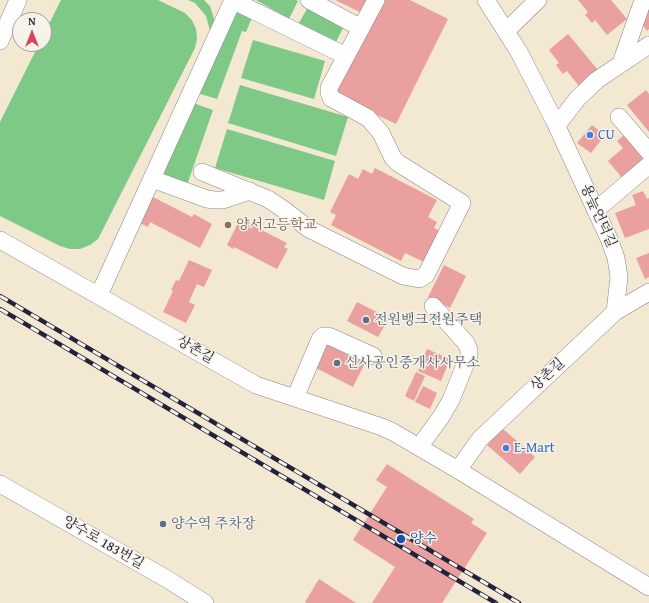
<!DOCTYPE html>
<html>
<head>
<meta charset="utf-8">
<style>
	body { margin:0 }
	#map { position:relative; width:649px; height:603px; overflow:hidden; background:#f3e8d2; font-family:"Gentium Book Plus",serif }
	canvas { display:block }
	.north { position:absolute; left:12px; top:12px; width:40px; height:40px; box-sizing:border-box; background:#f7f3e8; border:1px solid #a29fa3; border-radius:50%; rotate:0deg; font-size:11px; font-weight:700; line-height:16px; text-align:center; color:#22223b }
	.north::after { content:''; display:block; margin:auto; width:14px; height:18px; background:#d1495b; clip-path:polygon(50% 0,100% 100%,50% 72%,0 100%) }
</style>
</head>
<body>
<div id="map">
<canvas width="649" height="603"></canvas>
<div class="north">N</div>
</div>
<script>
const context = document.querySelector('canvas').getContext('2d');
context.lineJoin = 'round';
function paint(path, color) {
  context.fillStyle = color;
  context.fill(path, 'evenodd');
}
function shape(rows) {
  const path = new Path2D();
  for (const r of rows) {
    path.moveTo(r[0], r[1]);
    for (let i = 2; i < r.length; i += 2) path.lineTo(r[i], r[i + 1]);
  }
  return path;
}
function strokePath(path, color, width, dash) {
  context.strokeStyle = color;
  context.lineWidth = width;
  context.lineCap = dash ? 'butt' : 'round';
  context.setLineDash(dash || []);
  context.stroke(path);
}
function drawText(font, color, halo, rows, align = 'center') {
  context.font = font + ' "Gentium Book Plus","Noto Serif KR",serif';
  context.lineWidth = 3;
  context.setLineDash([]);
  context.textBaseline = 'middle';
  context.strokeStyle = halo;
  context.fillStyle = color;
  for (const [text, x, y, turn = 0] of rows) {
    context.save();
    context.translate(x, y);
    context.rotate((+turn || 0) * Math.PI / 180);
    context.textAlign = isNaN(turn) ? turn : align;
    if (halo) context.strokeText(text, 0, 0);
    context.fillText(text, 0, 0);
    context.restore();
  }
}
const green = shape([
	[61,0,158,0,185,13,192,20,196,29,197,39,195,48,98,239,90,245,80,249,70,249,60,246,0,216,0,122,39,44,44,44,44,34],
	[188,0,204,0,210,6,214,19,214,30,212,38,206,16,195,3],
	[256,0,296,0,298,1,289,19],
	[234,7,253,15,246,32,242,31,217,99,197,93],
	[308,7,344,26,336,42,299,23],
	[253,40,325,61,314,99,241,78],
	[240,85,348,117,336,156,228,123],
	[193,103,213,110,187,185,163,176],
	[227,129,335,161,324,200,215,168]
]);
const building = shape([
	[335,0,370,0,364,14],
	[382,0,410,0,448,19,396,124,335,95],
	[578,0,611,0,627,19,607,35,595,20,592,23,585,15,588,12],
	[649,6,649,29,647,31,641,22,647,18,643,10],
	[568,34,598,70,579,86,567,71,563,74,556,65,559,63,549,50],
	[646,90,649,94,649,132,627,105],
	[592,125,602,133,599,137,602,139,591,153,577,143],
	[624,135,648,158,623,179,608,161,623,148,617,141],
	[375,168,437,200,428,217,437,222,434,228,443,232,426,263,405,253,401,261,331,225,336,215,330,212,349,174,358,179,363,169,372,174],
	[643,191,647,199,649,198,649,229,625,238,615,213,636,205,632,195],
	[149,195,192,217,194,214,212,224,200,248,150,222,148,227,136,221],
	[244,221,287,243,284,247,288,249,277,269,234,247,233,249,227,245,238,223,242,225],
	[649,253,649,277,645,279,636,258],
	[189,260,212,270,204,287,197,284,189,302,195,305,186,323,163,312,173,291,171,290,176,280,179,281],
	[444,265,466,276,450,308,428,297],
	[357,302,389,318,378,337,347,321],
	[326,344,365,363,353,387,314,367],
	[427,349,450,359,441,381,418,371],
	[416,372,425,376,414,401,405,396],
	[423,386,437,393,430,409,415,402],
	[502,428,535,457,520,474,487,445],
	[387,464,474,519,471,523,487,533,442,603,372,603,395,567,353,540,387,487,376,480],
	[319,579,356,603,307,603,305,602]
]);
const minor = shape([
	[232,0,346,56],
	[309,0,361,28],
	[486,0,519,52,554,120,610,241,616,258,619,277,615,312],
	[506,31,538,0],
	[0,41,18,0],
	[621,63,641,6,644,0],
	[619,117,649,152],
	[557,125,578,98,597,80,649,45],
	[202,172,268,199,283,209,309,229,403,276,419,279,426,275,462,203,398,163,393,158,381,133,375,126,368,118,331,98,329,92,329,88,376,0],
	[152,179,207,199,214,200,223,200,250,191],
	[596,210,649,165],
	[0,240,256,385,382,427,393,432,458,470,649,587],
	[99,295,233,0],
	[295,398,320,339,323,336,328,336,331,337,373,356],
	[419,447,441,417,451,400,469,355,469,350,466,343,433,306],
	[458,470,480,439,615,312,649,292],
	[0,484,167,579,205,603]
]);
const rail = shape([
	[0,296,519,603],
	[0,309,496,603]
]);
const markers = [
	[590,135,4,"#3f7fe0"],
	[228,225,4,"#8d6e63"],
	[366,320,4,"#5c6f8a"],
	[337,363,4,"#5c6f8a"],
	[506,448,4,"#3f7fe0"],
	[163,524,4,"#5c6f8a"],
	[401,539,5,"#1a4fb4"]
];
const shopNames = [
	["CU",598,135],
	["E-Mart",514,448]
];
const streetNames = [
	["용늪언덕길",598,216,66],
	["상촌길",195,350,30],
	["상촌길",548,375,-43],
	["양수로 183번길",103,543,30]
];
const educationNames = [
	["양서고등학교",236,225]
];
const serviceNames = [
	["전원뱅크전원주택",374,320],
	["신사공인중개사사무소",345,363],
	["양수역 주차장",171,524]
];
const transitNames = [
	["양수",410,539]
];
paint(green, '#7fc987');
paint(building, '#e9a09e');
strokePath(minor, '#8a8586', 18);
strokePath(minor, '#fff', 17);
strokePath(rail, '#22223b', 4.5);
strokePath(rail, '#f7f3e8', 3, [9]);
for (const [x, y, r, color] of markers) {
  const dot = new Path2D();
  dot.arc(x, y, r, 0, 2 * Math.PI);
  context.fillStyle = color;
  context.fill(dot);
  strokePath(dot, '#f7f3e8', 1.5);
}
drawText('14px', '#366cbe', '#f7f3e8', shopNames, 'left');
drawText('14px', '#22223b', '#f7f3e8', streetNames);
drawText('14px', '#785e54', '#f7f3e8', educationNames, 'left');
drawText('14px', '#4e5e75', '#f7f3e8', serviceNames, 'left');
drawText('14px', '#164399', '#f7f3e8', transitNames, 'left');
</script>
</body>
</html>
